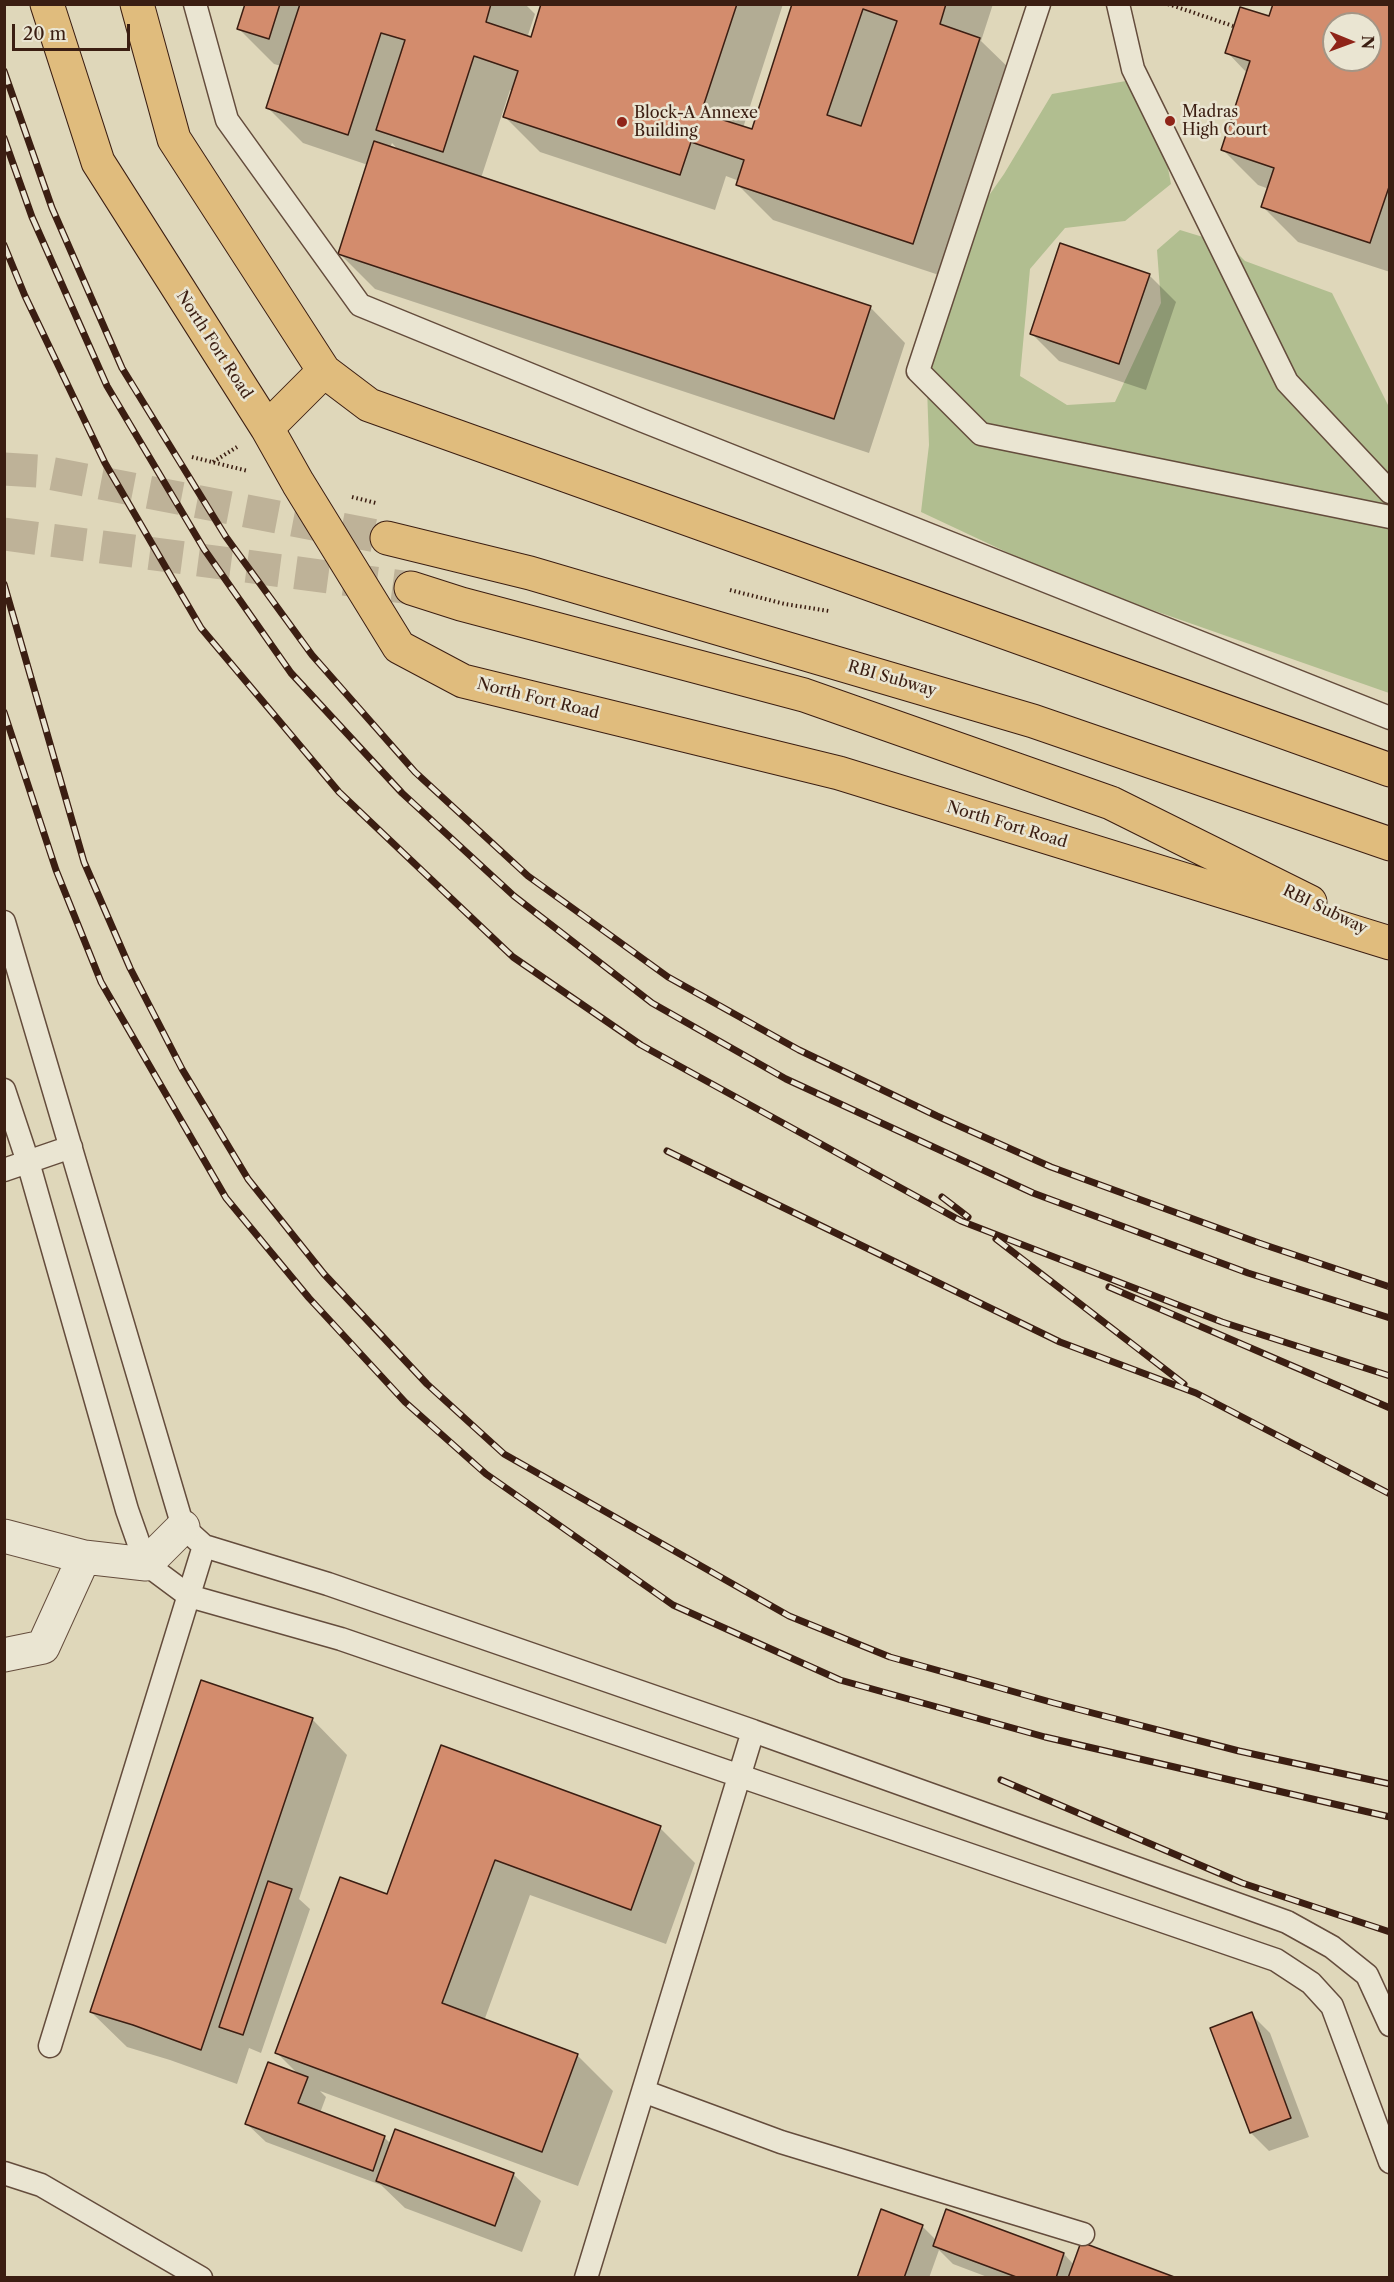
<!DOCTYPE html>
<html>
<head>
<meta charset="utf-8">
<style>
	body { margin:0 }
	#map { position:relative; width:1394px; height:2282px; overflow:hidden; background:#dfd7ba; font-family:"Libre Caslon Text",serif }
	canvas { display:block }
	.frame { position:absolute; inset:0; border:6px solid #3b1e12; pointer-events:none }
	.north { position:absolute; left:1322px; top:12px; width:60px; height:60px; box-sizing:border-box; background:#eae5d2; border:2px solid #a49585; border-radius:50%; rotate:91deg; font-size:16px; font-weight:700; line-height:24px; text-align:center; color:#3b1e12 }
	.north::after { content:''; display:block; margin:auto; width:21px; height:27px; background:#8f2418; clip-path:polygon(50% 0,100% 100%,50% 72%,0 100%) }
	.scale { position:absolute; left:12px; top:24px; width:118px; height:27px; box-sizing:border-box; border:3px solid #3b1e12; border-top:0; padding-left:8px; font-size:18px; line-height:21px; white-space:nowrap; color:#3b1e12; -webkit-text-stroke:4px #eae5d2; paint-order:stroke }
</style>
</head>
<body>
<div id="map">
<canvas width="1394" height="2282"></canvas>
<div class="frame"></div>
<div class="north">N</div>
<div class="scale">20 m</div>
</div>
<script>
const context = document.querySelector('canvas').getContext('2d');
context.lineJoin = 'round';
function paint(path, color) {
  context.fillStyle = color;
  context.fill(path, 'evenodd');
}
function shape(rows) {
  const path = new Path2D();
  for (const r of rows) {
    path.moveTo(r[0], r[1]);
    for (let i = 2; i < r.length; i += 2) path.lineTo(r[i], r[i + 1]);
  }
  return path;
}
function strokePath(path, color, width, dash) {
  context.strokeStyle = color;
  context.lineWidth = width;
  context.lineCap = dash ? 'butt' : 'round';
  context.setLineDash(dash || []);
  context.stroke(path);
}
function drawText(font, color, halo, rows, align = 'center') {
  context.font = font + ' "Libre Caslon Text",serif';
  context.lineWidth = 5;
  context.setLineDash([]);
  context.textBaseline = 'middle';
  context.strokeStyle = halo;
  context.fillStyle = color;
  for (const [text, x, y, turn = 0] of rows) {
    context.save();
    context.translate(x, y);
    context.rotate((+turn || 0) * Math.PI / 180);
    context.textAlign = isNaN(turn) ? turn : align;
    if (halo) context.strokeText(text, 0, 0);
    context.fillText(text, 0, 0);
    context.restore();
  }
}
const green = shape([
	[1126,81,1158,115,1171,184,1125,221,1065,228,1030,269,1020,376,1067,405,1115,402,1161,303,1157,250,1180,230,1229,245,1245,261,1332,293,1389,407,1389,693,1064,579,921,512,929,445,925,329,955,244,1004,174,1052,94]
]);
const shadow = shape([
	[247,4,525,4,535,14,527,38,532,39,543,4,783,4,743,128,753,131,794,4,993,4,981,41,1015,74,948,278,773,220,738,185,739,181,726,176,715,210,540,152,505,117,513,91,510,90,481,178,870,307,905,343,869,453,375,289,339,253,368,165,303,143,268,108,281,66,274,64,239,29],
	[392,143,399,151,390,148],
	[1390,4,1390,272,1298,242,1263,207,1269,189,1258,185,1222,149,1247,73,1227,52,1270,18],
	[1334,24,1370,24,1370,60,1334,60],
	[1149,275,1176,302,1146,390,1059,361,1031,333],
	[312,1719,347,1755,299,1899,310,1909,261,2053,249,2048,237,2084,170,2060,127,2047,91,2012],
	[442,1747,660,1828,695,1863,666,1944,530,1895,484,2021,577,2055,613,2091,578,2186,320,2091,326,2097,320,2113,384,2137,391,2144,513,2174,541,2201,522,2252,405,2208,381,2185,266,2142,247,2124,299,2075,277,2053,388,1896],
	[1251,2014,1270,2033,1309,2137,1269,2151,1251,2133],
	[947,2211,1064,2254,1074,2265,1173,2278,990,2278,953,2264,939,2250,929,2278,858,2278,922,2226,936,2240]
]);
const building = shape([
	[245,4,280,4,269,39,237,29,245,4],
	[300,4,491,4,486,22,531,37,541,4,737,4,701,113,752,129,792,4,946,4,940,24,980,38,913,244,736,185,744,160,691,142,680,175,503,117,518,71,474,56,443,152,376,130,405,40,381,33,348,135,266,108,300,4],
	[863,9,897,21,861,126,827,115,863,9],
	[1273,4,1390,4,1390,184,1370,243,1261,207,1274,168,1221,150,1250,61,1225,53,1240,7,1269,16,1273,4],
	[1334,24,1370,24,1370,60,1334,60,1334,24],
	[374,141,871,306,834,419,338,254,374,141],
	[1060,243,1150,274,1119,364,1030,334,1060,243],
	[201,1680,313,1718,201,2050,133,2025,90,2012,201,1680],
	[441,1745,661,1826,631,1910,495,1860,442,2003,578,2054,542,2152,275,2053,340,1877,387,1894,441,1745],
	[268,1881,292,1889,243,2035,219,2027,268,1881],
	[1252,2012,1291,2118,1250,2133,1210,2028,1252,2012],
	[268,2062,308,2077,298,2103,385,2136,373,2171,245,2124,268,2062],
	[395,2129,514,2173,495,2226,376,2181,395,2129],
	[881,2209,923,2225,904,2278,857,2278,881,2209],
	[946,2209,1064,2253,1056,2278,1019,2278,933,2246,946,2209],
	[1081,2242,1177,2278,1068,2278,1081,2242]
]);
const primaryTunnel = shape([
	[4,469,38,471,387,538],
	[4,534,411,588]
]);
const path = shape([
	[1168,4,1233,26],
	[192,457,248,471],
	[213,462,237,447],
	[352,497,376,503],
	[730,590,785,604,829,611]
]);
const service = shape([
	[195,4,227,120,360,305,641,420,1390,718],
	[1039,4,918,371,981,434,1390,517],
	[1118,4,1133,69,1287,382,1390,492],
	[4,922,183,1527,204,1546,328,1584,753,1731,586,2278],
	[4,1090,28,1162,127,1510,146,1564,189,1596,341,1639,1276,1960,1311,1983,1332,2006,1390,2162],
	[4,1170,71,1147],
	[753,1731,1287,1922,1332,1947,1367,1975,1390,2025],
	[50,2046,204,1546],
	[643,2091,781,2142,1083,2234],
	[4,2173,41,2185,201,2278]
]);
const minor = shape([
	[4,1536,84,1557,146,1564,183,1527],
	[4,1655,43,1647,84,1557]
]);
const primary = shape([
	[47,4,98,162,267,428,298,483,399,647,463,681,839,773,1390,943],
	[137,4,174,139,324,371,369,405,1390,770],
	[267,428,324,371],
	[387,538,530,573,1033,721,1390,844],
	[411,588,461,604,804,695,1111,803,1310,902]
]);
const rail = shape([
	[4,71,52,208,122,368,226,537,312,655,415,772,528,876,668,977,799,1050,937,1116,1051,1167,1259,1243,1390,1287],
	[4,138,32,217,107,386,204,549,291,673,402,793,514,896,652,1003,786,1079,1033,1193,1248,1273,1390,1318],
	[4,245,25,296,105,463,201,628,339,792,513,957,641,1045,961,1221,1222,1322,1390,1376],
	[4,584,84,862,130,968,182,1069,248,1179,324,1274,427,1384,504,1454,789,1616,890,1657,1054,1703,1239,1751,1390,1784],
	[4,712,56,870,101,982,226,1198,309,1298,405,1402,486,1474,673,1605,840,1680,1045,1737,1390,1817],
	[667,1151,1060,1342,1196,1393,1390,1494],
	[942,1197,968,1217],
	[996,1239,1184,1384],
	[1109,1287,1390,1408],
	[1001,1780,1242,1883,1390,1932]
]);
const markers = [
	[1170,121,6,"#8f2418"],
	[622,122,6,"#8f2418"]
];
const poiNames = [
	["Madras",1182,112],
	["High Court",1182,130],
	["Block-A Annexe",634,113],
	["Building",634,131]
];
const streetNames = [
	["North Fort Road",214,345,57],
	["RBI Subway",892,679,16],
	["North Fort Road",538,699,14],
	["North Fort Road",1007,825,17],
	["RBI Subway",1325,910,26]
];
paint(green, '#b1be90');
paint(shadow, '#0003');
paint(building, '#d38c6d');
strokePath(building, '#3b1e12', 1.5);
strokePath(primaryTunnel, '#beb298', 33, [33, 16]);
strokePath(service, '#644c3c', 25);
strokePath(minor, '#644c3c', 35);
strokePath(primary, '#3b1e12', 35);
strokePath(path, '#3b1e12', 4, [1.5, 3]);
strokePath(service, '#eae5d2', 22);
strokePath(minor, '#eae5d2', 33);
strokePath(primary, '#e0bc7d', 33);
strokePath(rail, '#3b1e12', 7);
strokePath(rail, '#eae5d2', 4.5, [14]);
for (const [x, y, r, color] of markers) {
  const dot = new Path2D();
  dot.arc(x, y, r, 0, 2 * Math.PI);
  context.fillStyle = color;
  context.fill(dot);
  strokePath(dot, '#eae5d2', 2);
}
drawText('16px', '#3b1e12', '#eae5d2', poiNames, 'left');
drawText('16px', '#3b1e12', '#eae5d2', streetNames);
</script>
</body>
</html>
